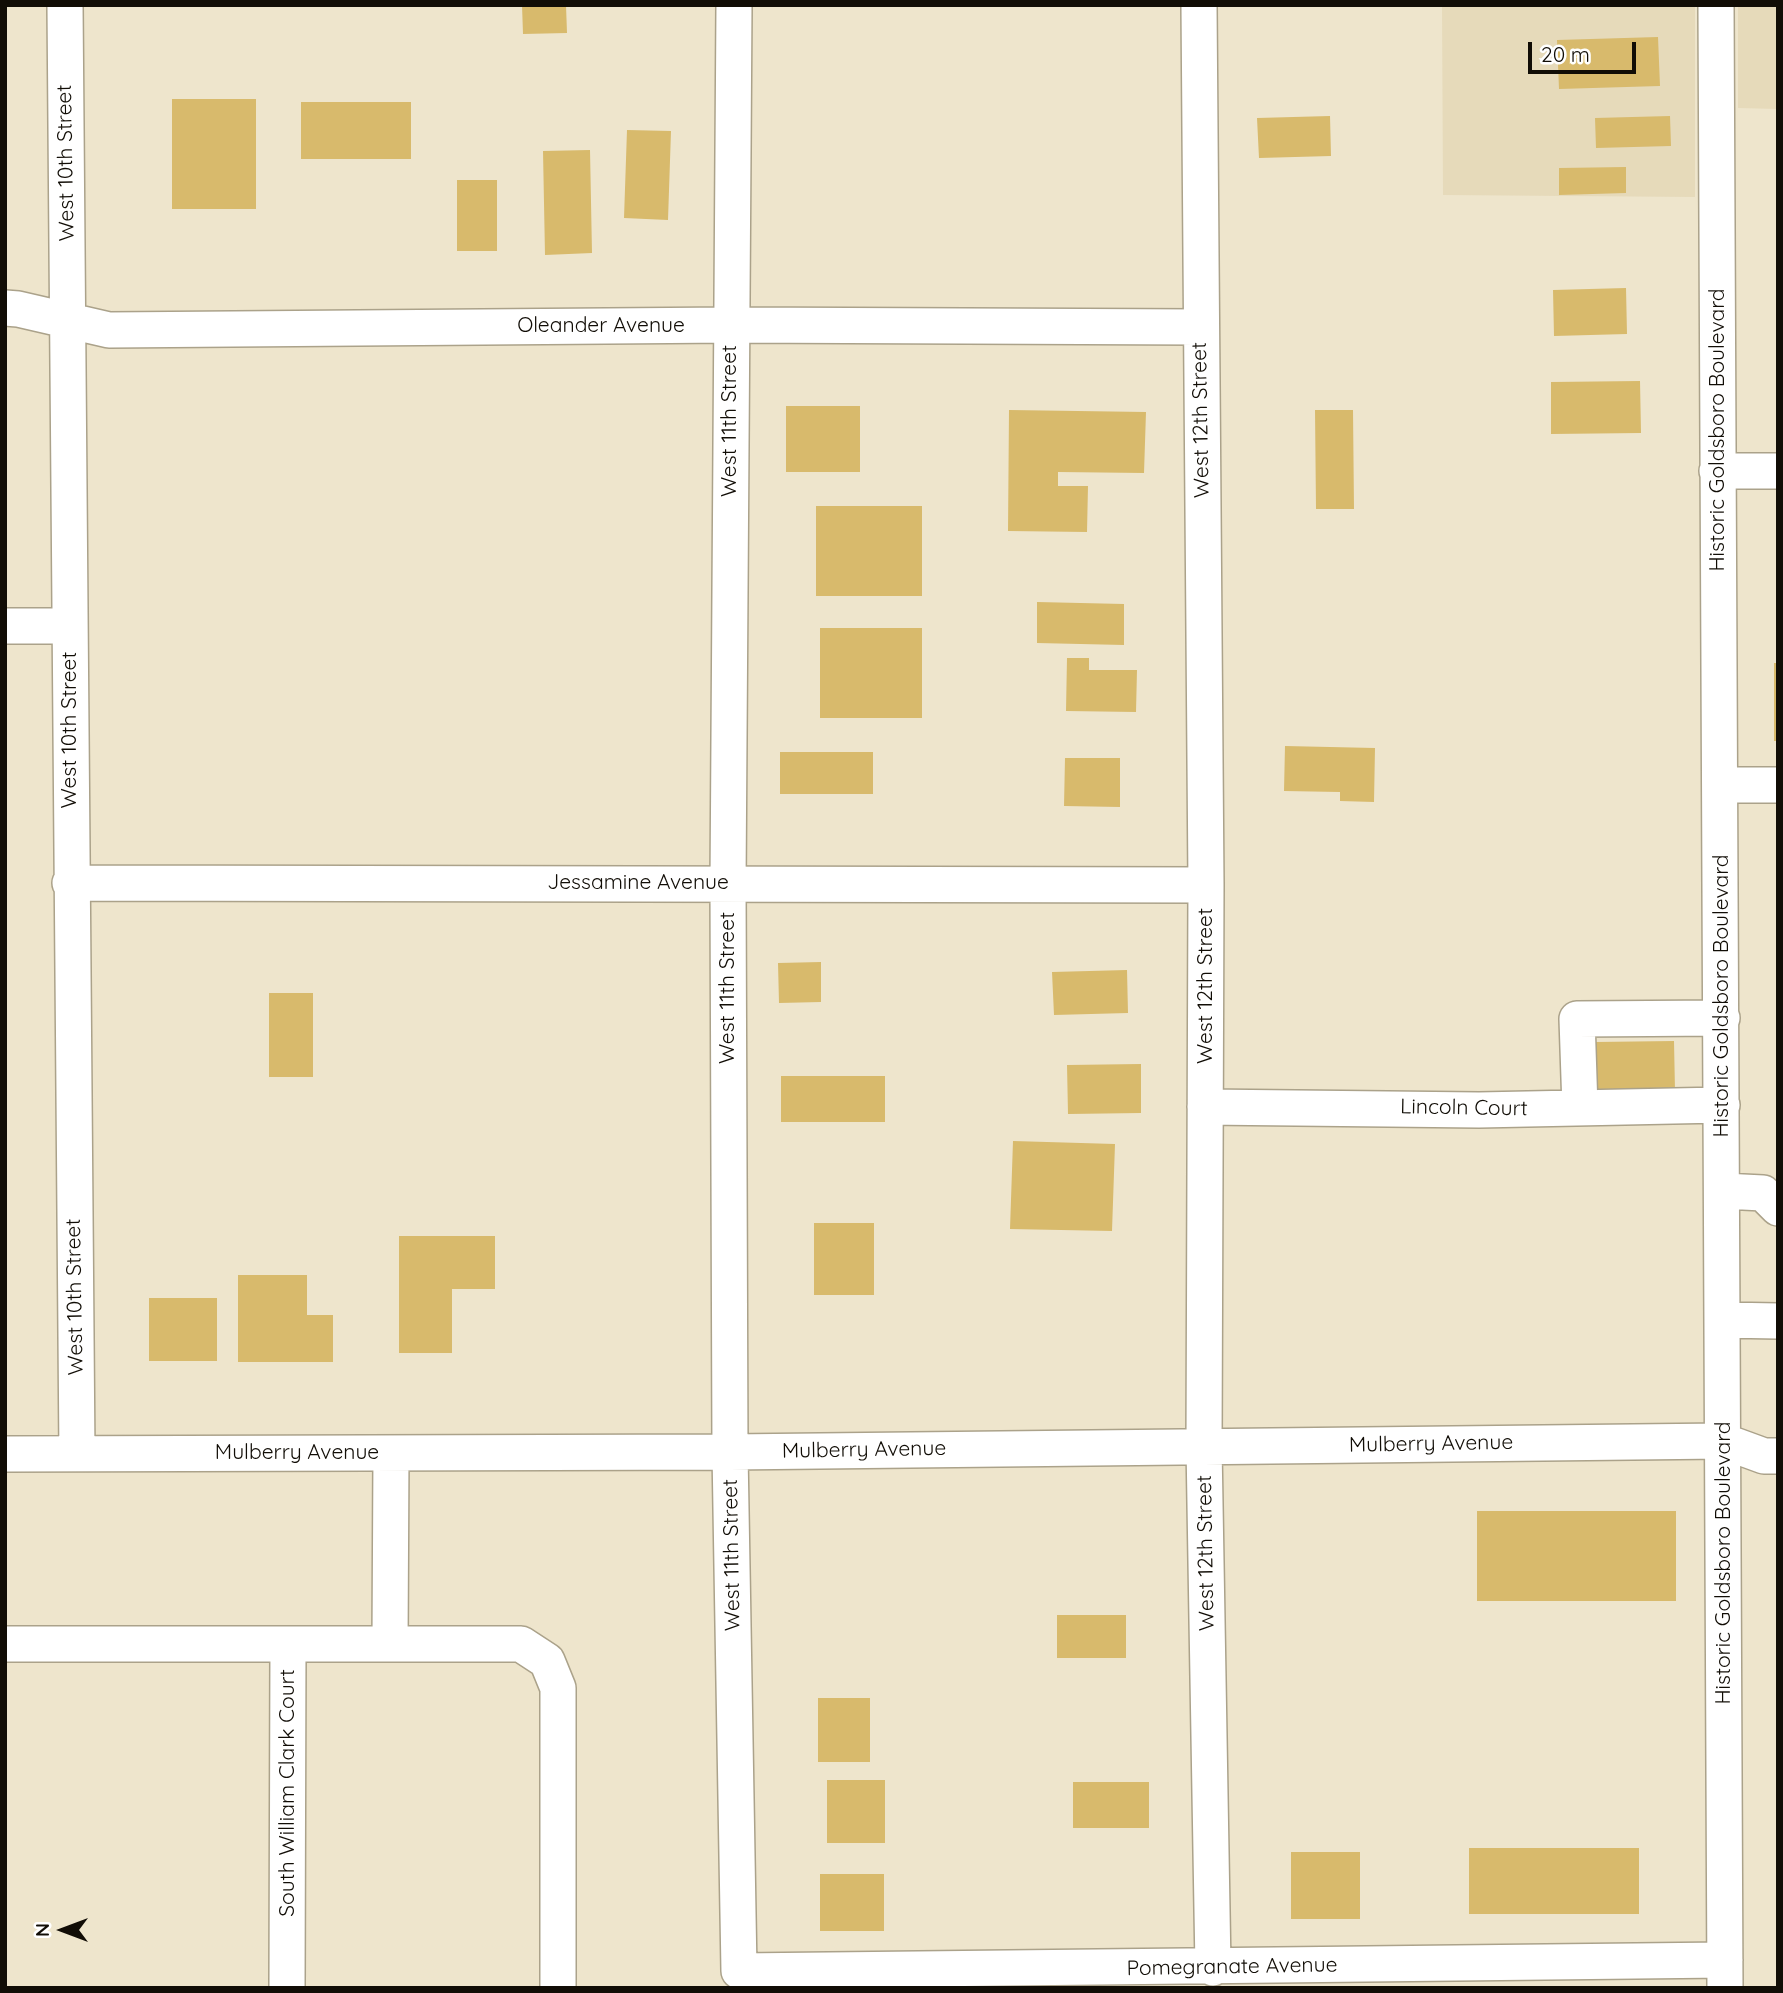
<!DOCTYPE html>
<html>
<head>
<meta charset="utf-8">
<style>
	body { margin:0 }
	#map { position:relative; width:1783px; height:1993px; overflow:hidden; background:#eee5cc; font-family:Quicksand,sans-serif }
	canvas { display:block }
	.frame { position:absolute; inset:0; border:7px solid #110d06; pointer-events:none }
	.north { position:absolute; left:28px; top:1895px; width:70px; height:70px; -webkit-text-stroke:5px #fff; paint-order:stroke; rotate:270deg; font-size:19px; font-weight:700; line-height:28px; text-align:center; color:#110d06 }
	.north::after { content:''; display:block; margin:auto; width:24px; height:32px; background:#110d06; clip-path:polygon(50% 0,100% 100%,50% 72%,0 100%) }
	.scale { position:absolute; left:1528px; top:42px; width:108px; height:32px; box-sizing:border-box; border:4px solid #110d06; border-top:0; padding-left:9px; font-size:21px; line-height:24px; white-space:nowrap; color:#110d06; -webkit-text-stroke:5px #fff; paint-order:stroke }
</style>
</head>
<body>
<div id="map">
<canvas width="1783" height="1993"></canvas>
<div class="frame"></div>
<div class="north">N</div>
<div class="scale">20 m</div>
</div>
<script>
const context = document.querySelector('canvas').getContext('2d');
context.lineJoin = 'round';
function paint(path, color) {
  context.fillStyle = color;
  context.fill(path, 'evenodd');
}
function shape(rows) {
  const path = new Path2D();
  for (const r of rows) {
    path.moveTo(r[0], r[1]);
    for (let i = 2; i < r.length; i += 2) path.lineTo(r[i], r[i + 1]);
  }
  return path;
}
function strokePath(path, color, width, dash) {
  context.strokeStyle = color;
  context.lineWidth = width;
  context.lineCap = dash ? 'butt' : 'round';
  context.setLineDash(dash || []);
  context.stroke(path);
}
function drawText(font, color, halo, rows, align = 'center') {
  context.font = font + ' Quicksand,sans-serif';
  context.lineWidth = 6;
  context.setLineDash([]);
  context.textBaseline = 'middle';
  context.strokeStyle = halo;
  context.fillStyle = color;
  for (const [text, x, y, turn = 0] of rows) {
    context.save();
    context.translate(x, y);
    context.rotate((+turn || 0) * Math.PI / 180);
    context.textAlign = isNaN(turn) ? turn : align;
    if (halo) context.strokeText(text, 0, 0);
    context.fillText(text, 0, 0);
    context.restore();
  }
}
const built = shape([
	[1442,5,1695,5,1695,197,1443,195],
	[1738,5,1778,5,1778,109,1738,108]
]);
const building = shape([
	[522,5,566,5,567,33,523,34],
	[1658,37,1660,86,1559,89,1557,40],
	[172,99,256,99,256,209,172,209],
	[301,102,411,102,411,159,301,159],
	[1330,116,1331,156,1259,158,1257,118],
	[1670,116,1671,146,1596,148,1595,118],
	[627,130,671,131,668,220,624,218],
	[590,150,592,253,545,255,543,151],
	[1626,167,1626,193,1559,195,1559,168],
	[457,180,497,180,497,251,457,251],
	[1626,288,1627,334,1554,336,1553,290],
	[1640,381,1641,433,1551,434,1551,382],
	[786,406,860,406,860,472,786,472],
	[1009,410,1146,412,1144,473,1058,472,1058,486,1088,486,1087,532,1008,531],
	[1315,410,1353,410,1354,509,1316,509],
	[816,506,922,506,922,596,816,596],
	[1037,602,1124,604,1124,645,1037,643],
	[820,628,922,628,922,718,820,718],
	[1067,658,1089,658,1089,670,1137,670,1136,712,1066,711],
	[1774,663,1778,663,1778,741,1774,741],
	[1285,746,1375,748,1374,802,1340,801,1340,792,1284,791],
	[780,752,873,752,873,794,780,794],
	[1065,758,1120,758,1120,807,1064,806],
	[821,962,821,1002,779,1003,778,963],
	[1127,970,1128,1013,1054,1015,1052,972],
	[269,993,313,993,313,1077,269,1077],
	[1674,1041,1675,1091,1596,1091,1596,1042],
	[1141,1064,1141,1113,1068,1114,1067,1065],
	[781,1076,885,1076,885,1122,781,1122],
	[1013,1141,1115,1144,1112,1231,1010,1229],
	[814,1223,874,1223,874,1295,814,1295],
	[399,1236,495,1236,495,1289,452,1289,452,1353,399,1353],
	[238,1275,307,1275,307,1315,333,1315,333,1362,238,1362],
	[149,1298,217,1298,217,1361,149,1361],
	[1477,1511,1676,1511,1676,1601,1477,1601],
	[1057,1615,1126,1615,1126,1658,1057,1658],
	[818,1698,870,1698,870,1762,818,1762],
	[827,1780,885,1780,885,1843,827,1843],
	[1073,1782,1149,1782,1149,1828,1073,1828],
	[1469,1848,1639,1848,1639,1914,1469,1914],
	[1291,1852,1360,1852,1360,1919,1291,1919],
	[820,1874,884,1874,884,1931,820,1931]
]);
const minor = shape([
	[65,5,77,1454],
	[734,5,728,883,730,1452,739,1971,1725,1960],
	[1199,5,1206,885,1204,1446,1213,1968],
	[1716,5,1725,1988],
	[5,308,18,309,109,330,731,325,1200,327],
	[1717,471,1778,471],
	[5,626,70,626],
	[1721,785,1778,785],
	[70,883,1206,885],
	[1205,1107,1479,1110,1722,1105],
	[1580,1108,1577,1019,1722,1018],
	[1723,1191,1763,1193,1778,1208],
	[1723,1320,1778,1321],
	[5,1454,730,1452,1723,1441,1764,1456,1778,1456],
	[390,1643,391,1453],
	[5,1644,521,1644,547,1661,558,1688,558,1988],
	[287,1988,288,1645]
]);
const streetNames = [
	["West 10th Street",66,163,-91],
	["Oleander Avenue",601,326],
	["West 12th Street",1201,420,-91],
	["West 11th Street",730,421,-90],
	["Historic Goldsboro Boulevard",1718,430,-90],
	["West 10th Street",70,730,-90],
	["Jessamine Avenue",638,883],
	["West 12th Street",1206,986,-90],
	["West 11th Street",728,988,-90],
	["Historic Goldsboro Boulevard",1722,996,-90],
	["Lincoln Court",1464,1108,1],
	["West 10th Street",75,1297,-91],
	["Mulberry Avenue",1431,1444,-1],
	["Mulberry Avenue",864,1450,-1],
	["Mulberry Avenue",297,1453],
	["West 12th Street",1206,1553,-91],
	["West 11th Street",732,1555,-91],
	["Historic Goldsboro Boulevard",1724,1563,-90],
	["South William Clark Court",288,1793,-90],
	["Pomegranate Avenue",1232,1967,-1]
];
paint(built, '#e6daba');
paint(building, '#d8ba6c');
strokePath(minor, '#aba28a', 38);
strokePath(minor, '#fff', 35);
drawText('21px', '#110d06', '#fff', streetNames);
</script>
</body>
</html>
